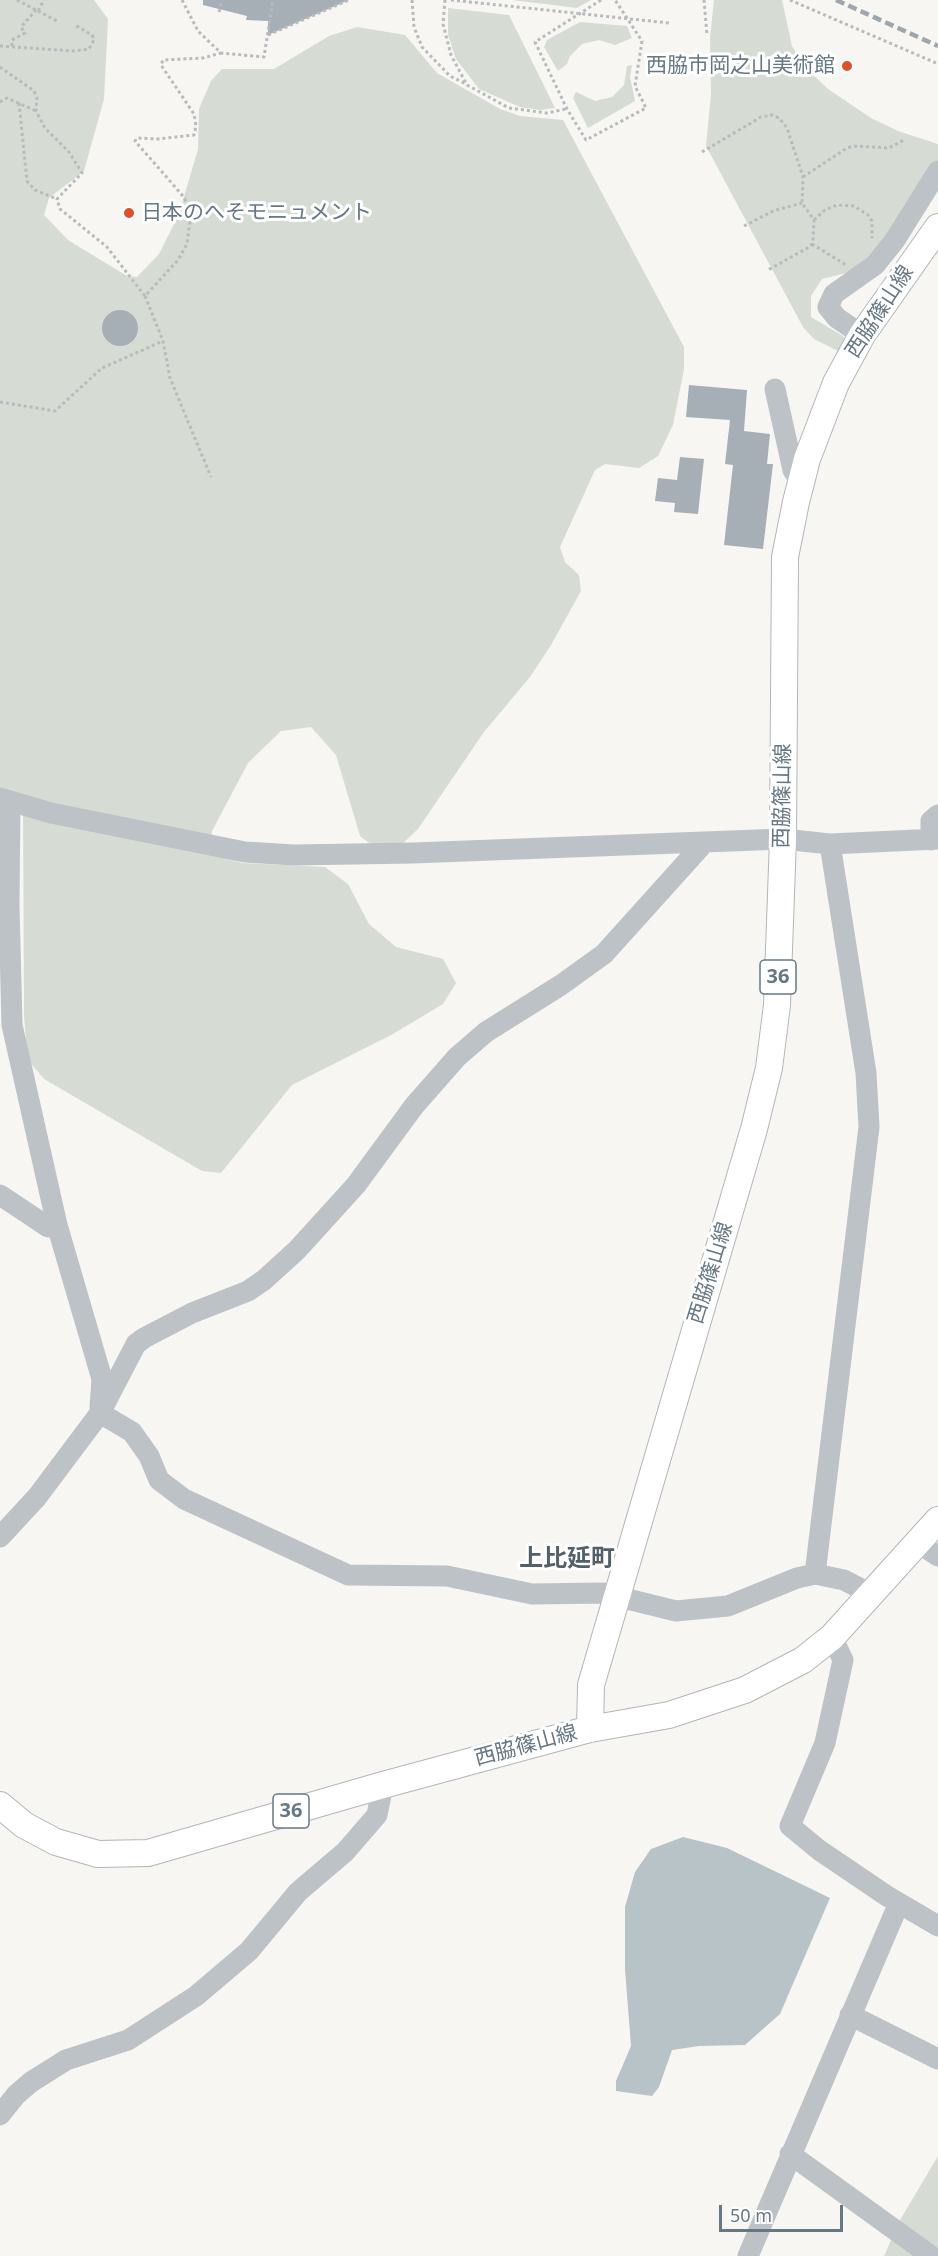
<!DOCTYPE html>
<html>
<head>
<meta charset="utf-8">
<style>
	body { margin:0 }
	#map { position:relative; width:938px; height:2256px; overflow:hidden; background:#f7f6f3; font-family:"Noto Sans",sans-serif }
	canvas { display:block }
	.scale { position:absolute; left:719px; top:2205px; width:124px; height:27px; box-sizing:border-box; border:3px solid #667884; border-top:0; padding-left:8px; font-size:18px; line-height:21px; white-space:nowrap; color:#667884; -webkit-text-stroke:4px #fff; paint-order:stroke }
</style>
</head>
<body>
<div id="map">
<canvas width="938" height="2256"></canvas>
<div class="scale">50 m</div>
</div>
<script>
const context = document.querySelector('canvas').getContext('2d');
context.lineJoin = 'round';
function paint(path, color) {
  context.fillStyle = color;
  context.fill(path, 'evenodd');
}
function shape(rows) {
  const path = new Path2D();
  for (const r of rows) {
    if (r.length === 3) {
      path.moveTo(r[0] + r[2], r[1]);
      path.arc(r[0], r[1], r[2], 0, 2 * Math.PI);
      continue;
    }
    path.moveTo(r[0], r[1]);
    for (let i = 2; i < r.length; i += 2) path.lineTo(r[i], r[i + 1]);
  }
  return path;
}
function strokePath(path, color, width, dash) {
  context.strokeStyle = color;
  context.lineWidth = width;
  context.lineCap = dash ? 'butt' : 'round';
  context.setLineDash(dash || []);
  context.stroke(path);
}
function drawText(font, color, halo, rows, align = 'center') {
  context.font = font + ' "Noto Sans","Noto Sans JP",sans-serif';
  context.lineWidth = 6;
  context.setLineDash([]);
  context.textBaseline = 'middle';
  context.strokeStyle = halo;
  context.fillStyle = color;
  for (const [text, x, y, turn = 0] of rows) {
    context.save();
    context.translate(x, y);
    context.rotate((+turn || 0) * Math.PI / 180);
    context.textAlign = isNaN(turn) ? turn : align;
    if (halo) context.strokeText(text, 0, 0);
    context.fillText(text, 0, 0);
    context.restore();
  }
}
const green = shape([
	[0,0,94,0,108,19,104,99,84,171,49,198,44,215,68,240,127,276,137,277,159,254,179,214,198,149,199,109,211,81,222,69,274,69,329,36,357,27,405,35,437,73,500,109,520,116,563,120,684,347,684,369,673,425,658,456,639,468,605,464,595,470,560,547,565,562,579,575,581,591,551,645,530,677,484,732,418,829,401,845,372,845,360,836,336,755,311,727,281,731,248,763,212,831,210,854,242,863,325,867,348,884,369,924,396,947,443,959,456,983,443,1004,393,1034,292,1085,221,1173,202,1171,44,1079,28,1060,24,1016,23,797,18,793,0,788],
	[512,0,591,0,577,8],
	[714,0,782,0,792,46,806,68,828,89,871,118,898,131,938,144,938,160,884,247,862,269,822,279,811,296,811,317,843,336,845,340,838,351,814,339,803,327,706,146,711,94,710,38],
	[448,8,509,15,555,108,540,110,520,107,479,89,456,59,448,35],
	[580,22,627,26,632,38,615,45,599,40,582,44,570,56,567,64,558,71,544,47,547,40],
	[632,65,630,77,635,101,588,128,573,98,576,92,595,101,612,97,624,85,627,66],
	[938,2156,938,2256,884,2256,900,2220]
]);
const water = shape([
	[683,1837,727,1848,830,1898,780,2014,745,2045,699,2046,672,2050,659,2087,652,2096,616,2091,616,2081,631,2046,625,1969,625,1907,635,1872,651,1849]
]);
const building = shape([
	[203,0,349,0,268,35,268,21,246,20,247,16,203,5],
	[120,328,18],
	[689,385,747,390,744,431,770,434,767,464,773,464,763,549,724,545,733,465,725,464,730,420,686,417],
	[680,457,704,459,698,514,674,512,675,503,655,501,658,478,677,480]
]);
const path = shape([
	[17,0,38,11,44,0],
	[182,0,198,31,221,53,264,57,273,0],
	[412,0,414,27,422,47,450,76,466,84],
	[445,0,443,24,451,55,467,85,509,108,547,113,566,109],
	[451,0,669,23],
	[601,0,535,42,567,109,586,140,646,108,635,86,642,41,615,0],
	[704,0,707,35],
	[790,0,936,63],
	[38,11,59,22],
	[219,12,222,0],
	[268,35,349,0],
	[0,46,73,51,89,49,94,40,92,35,75,25],
	[12,46,12,40,25,33,21,27,36,10],
	[0,67,34,91,37,98,36,111,45,128,69,152,82,173,57,199,60,209,107,247,145,296,178,260,187,244,190,221,188,205,183,196,135,141,137,138,158,139,194,135,196,126,194,114,161,65,163,60,203,58,221,53],
	[0,102,7,98,36,111],
	[19,103,27,181,35,190,57,199],
	[702,152,761,117,772,115,779,118,787,128,803,177,802,203,814,220,813,240,811,246,768,270],
	[803,177,847,148,854,146,889,148,904,140],
	[814,220,825,210,837,205,854,206,868,215,872,221,872,238],
	[744,226,773,211,802,203],
	[812,244,846,265],
	[145,296,163,341,170,378,211,477],
	[0,402,55,411,102,368,163,341]
]);
const minor = shape([
	[862,335,837,318,828,307,834,294,875,265,895,240,938,171],
	[775,389,793,470,801,483],
	[0,798,51,813,245,852,294,855,413,853,783,839,830,844,938,839],
	[10,801,9,905,12,1025,57,1225,102,1379,100,1407],
	[931,840,931,821,938,815],
	[0,1195,48,1227,57,1225],
	[100,1413,132,1432,149,1456,159,1480,184,1499,348,1575,447,1576,532,1594,603,1593,676,1611,728,1606,797,1578,815,1574,844,1580,871,1594],
	[0,1537,37,1497,100,1413,136,1344,144,1338,192,1313,248,1291,264,1280,297,1250,356,1185,414,1106,457,1057,486,1032,561,985,604,954,704,843],
	[917,1542,938,1556],
	[815,1574,869,1127,866,1073,830,844],
	[832,1637,843,1660,825,1743,790,1826,819,1850,887,1896,938,1926],
	[850,2015,938,2059],
	[0,2115,16,2095,31,2082,66,2060,128,2040,196,1996,249,1951,298,1892,345,1852,377,1815,383,1785],
	[790,2154,931,2256],
	[748,2256,899,1903]
]);
const major = shape([
	[590,1729,591,1685,754,1129,769,1068,777,1005,783,839,785,557,796,502,807,459,836,383,862,335,938,227],
	[0,1805,24,1825,56,1842,98,1854,148,1853,383,1785,590,1729,669,1715,745,1690,803,1660,832,1637,938,1520]
]);
const rail = shape([
	[836,0,938,46]
]);
const markers = [
	[847,66,6,"#df4f2b"],
	[129,213,6,"#df4f2b"]
];
const shields = [
	[778,977,36],
	[291,1811,36]
];
const shieldNames = [
	["36",778,977],
	["36",291,1811]
];
const poiNames = [
	["西脇市岡之山美術館",835,66],
	["日本のへそモニュメント",141,213,"left"]
];
const streetNames = [
	["西脇篠山線",880,312,-57],
	["西脇篠山線",783,796,-89],
	["西脇篠山線",711,1273,-73],
	["西脇篠山線",526,1746,-15]
];
const quarterNames = [
	["上比延町",567,1559]
];
paint(green, '#d6dbd3');
paint(water, '#b7c3c7');
paint(building, '#a6afb5');
strokePath(major, '#b1b6ba', 28);
strokePath(path, '#b8bbbe', 3, [3, 3]);
strokePath(minor, '#bdc2c6', 21);
strokePath(major, '#fff', 26);
strokePath(rail, '#9fa6ab', 4.5, [9, 4.5]);
for (const [x, y, r, color] of markers) {
  const dot = new Path2D();
  dot.arc(x, y, r, 0, 2 * Math.PI);
  context.fillStyle = color;
  context.fill(dot);
  strokePath(dot, '#fff', 2);
}
for (const [x, y, w] of shields) {
  const box = new Path2D();
  box.roundRect(x - w / 2, y - 17, w, 34, 4.5);
  context.fillStyle = '#fff';
  context.fill(box);
  strokePath(box, '#667884', 1.5);
}
drawText('bold 20px', '#667884', null, shieldNames);
drawText('21px', '#667884', '#fff', poiNames, 'right');
drawText('21px', '#667884', '#fff', streetNames);
drawText('bold 24px', '#546069', '#fff', quarterNames);
</script>
</body>
</html>
